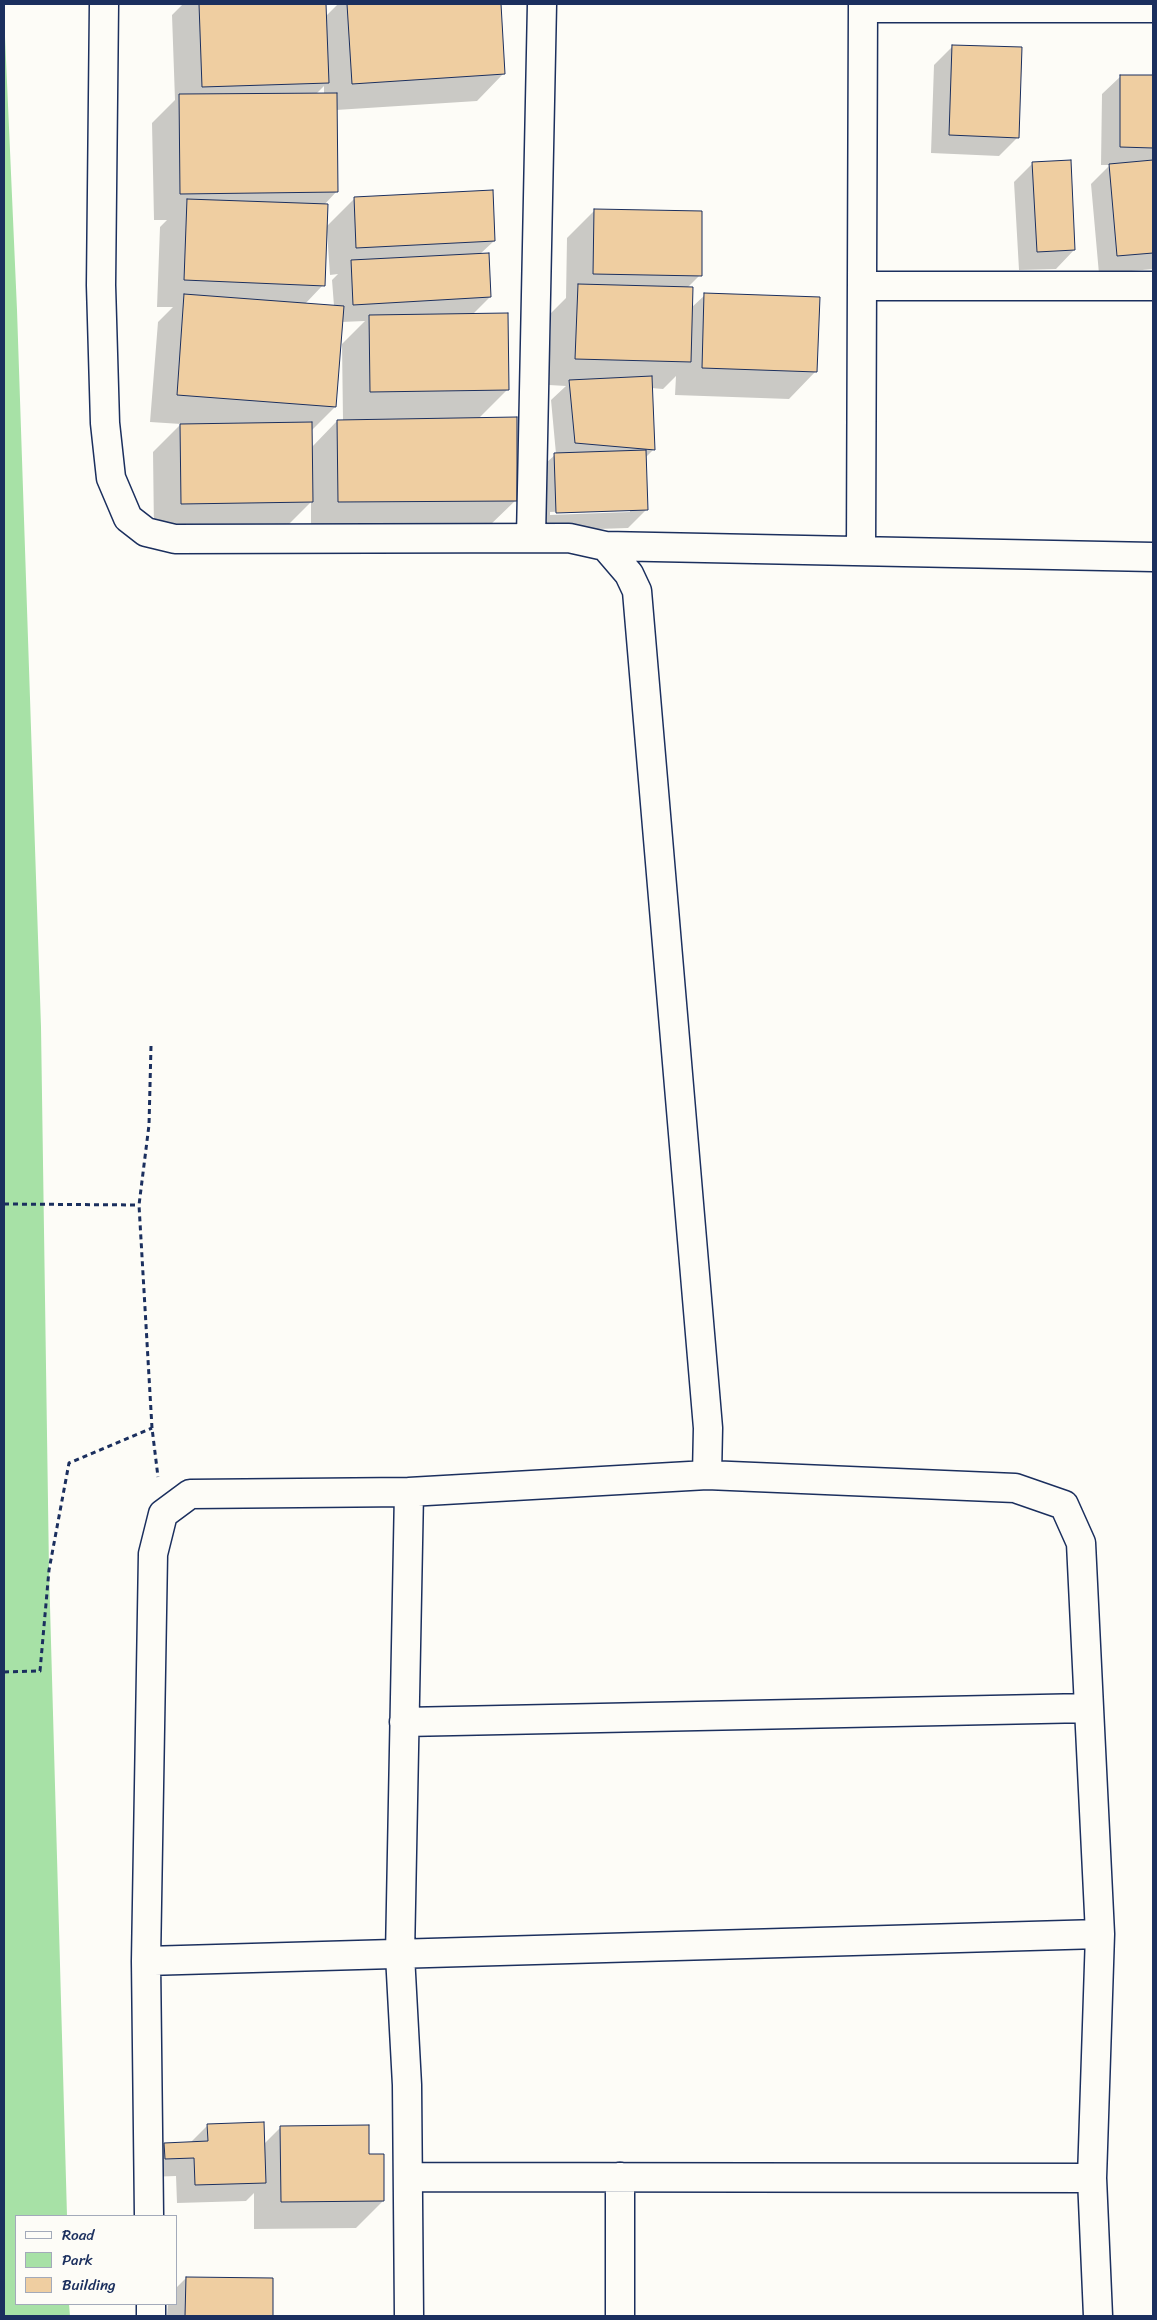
<!DOCTYPE html>
<html>
<head>
<meta charset="utf-8">
<style>
	body { margin:0 }
	#map { position:relative; width:1157px; height:2320px; overflow:hidden; background:#fdfcf7; font-family:Sriracha,sans-serif }
	canvas { display:block }
	.frame { position:absolute; inset:0; border:5px solid #1b2f5e; pointer-events:none }
	.legend { position:absolute; left:15px; top:2215px; width:162px; height:90px; box-sizing:border-box; background:#fdfcf7; border:1px solid #a3aaba; margin:0; padding:6px 9px; list-style:none; font-size:15px; color:#1b2f5e }
	.legend li { display:flex; align-items:center; gap:10px; height:25px }
	.legend b { width:25px; border:1px solid #a3aaba }
</style>
</head>
<body>
<div id="map">
<canvas width="1157" height="2320"></canvas>
<div class="frame"></div>
<ul class="legend">
<li><b style="height:6px;background:#fdfcf7"></b>Road</li>
<li><b style="height:14px;background:#a7e1a6"></b>Park</li>
<li><b style="height:14px;background:#efcea1"></b>Building</li>
</ul>
</div>
<script>
const context = document.querySelector('canvas').getContext('2d');
context.lineJoin = 'round';
function paint(path, color) {
  context.fillStyle = color;
  context.fill(path, 'evenodd');
}
function shape(rows) {
  const path = new Path2D();
  for (const r of rows) {
    path.moveTo(r[0], r[1]);
    for (let i = 2; i < r.length; i += 2) path.lineTo(r[i], r[i + 1]);
  }
  return path;
}
function strokePath(path, color, width, dash) {
  context.strokeStyle = color;
  context.lineWidth = width;
  context.lineCap = dash ? 'butt' : 'round';
  context.setLineDash(dash || []);
  context.stroke(path);
}
const green = shape([
	[4,14,17,310,41,1027,49,1570,67,2216,16,2216,16,2304,69,2304,70,2316,4,2316]
]);
const shadow = shape([
	[183,4,325,4,325,17,338,4,500,4,504,73,477,101,336,110,337,191,324,205,326,227,354,199,494,241,480,254,490,297,472,315,508,389,478,419,516,500,488,527,311,529,311,502,284,529,154,531,153,452,181,424,150,422,158,322,173,307,157,307,160,227,167,220,154,220,152,123,175,100,172,15],
	[324,86,324,94,316,94],
	[325,232,327,232,330,275,338,274,332,280,334,306,305,304,323,285],
	[365,321,342,344,343,421,337,421,311,448,311,431,335,407,341,322],
	[953,46,1018,137,999,156,931,153,934,65],
	[1121,76,1153,76,1153,269,1099,274,1091,184,1110,165,1101,165,1102,94],
	[1033,163,1074,250,1056,269,1019,270,1014,182],
	[594,211,700,275,687,288,691,308,705,295,816,371,789,399,675,395,676,376,663,389,651,388,654,449,645,458,647,509,628,528,538,531,536,472,556,454,551,400,566,386,549,385,551,313,566,298,567,238],
	[630,509,630,512,550,515,550,512],
	[207,2126,263,2145,280,2128,368,2156,383,2201,356,2228,254,2229,254,2193,246,2201,177,2203,176,2176,147,2177,146,2162,164,2144,190,2143],
	[186,2278,272,2279,271,2316,167,2316,168,2304,176,2304,176,2288]
]);
const building = shape([
	[199,4,326,4,329,83,202,87,199,4],
	[347,4,501,4,505,74,352,84,347,4],
	[952,45,1022,47,1019,138,949,135,952,45],
	[1120,75,1153,75,1153,148,1120,147,1120,75],
	[337,93,338,192,180,194,179,94,337,93],
	[1071,160,1075,250,1037,252,1032,162,1071,160],
	[1153,160,1153,253,1117,256,1109,164,1153,160],
	[493,190,495,241,356,248,354,197,493,190],
	[187,199,328,204,325,286,184,280,187,199],
	[594,209,702,211,702,276,593,274,594,209],
	[489,253,491,297,353,305,351,260,489,253],
	[578,284,693,287,691,362,575,359,578,284],
	[704,293,820,297,817,372,702,368,704,293],
	[184,294,344,306,336,407,177,395,184,294],
	[508,313,509,390,370,392,369,315,508,313],
	[652,376,655,450,575,443,569,380,652,376],
	[517,417,517,501,338,502,337,420,517,417],
	[312,422,313,502,181,504,180,424,312,422],
	[646,450,648,510,556,513,554,453,646,450],
	[264,2122,266,2183,195,2185,194,2158,165,2159,164,2143,208,2141,207,2124,264,2122],
	[369,2125,369,2154,384,2154,384,2201,281,2202,280,2126,369,2125],
	[186,2277,273,2278,273,2316,185,2316,186,2277]
]);
const path = shape([
	[151,1046,149,1125,139,1205,152,1428,158,1477],
	[4,1204,139,1205],
	[4,1672,40,1671,49,1570,69,1463,152,1428]
]);
const minor = shape([
	[104,4,101,285,105,423,111,478,128,518,146,532,175,539,569,538,605,546,629,574,637,591,708,1428,707,1475,409,1492,400,1955,407,2085,409,2316],
	[863,8,1153,8],
	[862,286,1153,286],
	[531,537,542,4],
	[605,546,1153,557],
	[861,551,863,4],
	[707,1475,1015,1488,1064,1505,1081,1543,1100,1934,1092,2178,1098,2316],
	[404,1722,1089,1708],
	[146,1961,1100,1934],
	[408,2177,1092,2178],
	[620,2177,620,2316],
	[149,2216,146,1961,153,1554,163,1514,190,1494,409,1492],
	[151,2304,151,2316]
]);
paint(green, '#a7e1a6');
paint(shadow, '#0003');
paint(building, '#efcea1');
strokePath(building, '#1b2f5e', 1);
strokePath(minor, '#1b2f5e', 31);
strokePath(path, '#1b2f5e', 3, [5, 4]);
strokePath(minor, '#fdfcf7', 28);
</script>
</body>
</html>
